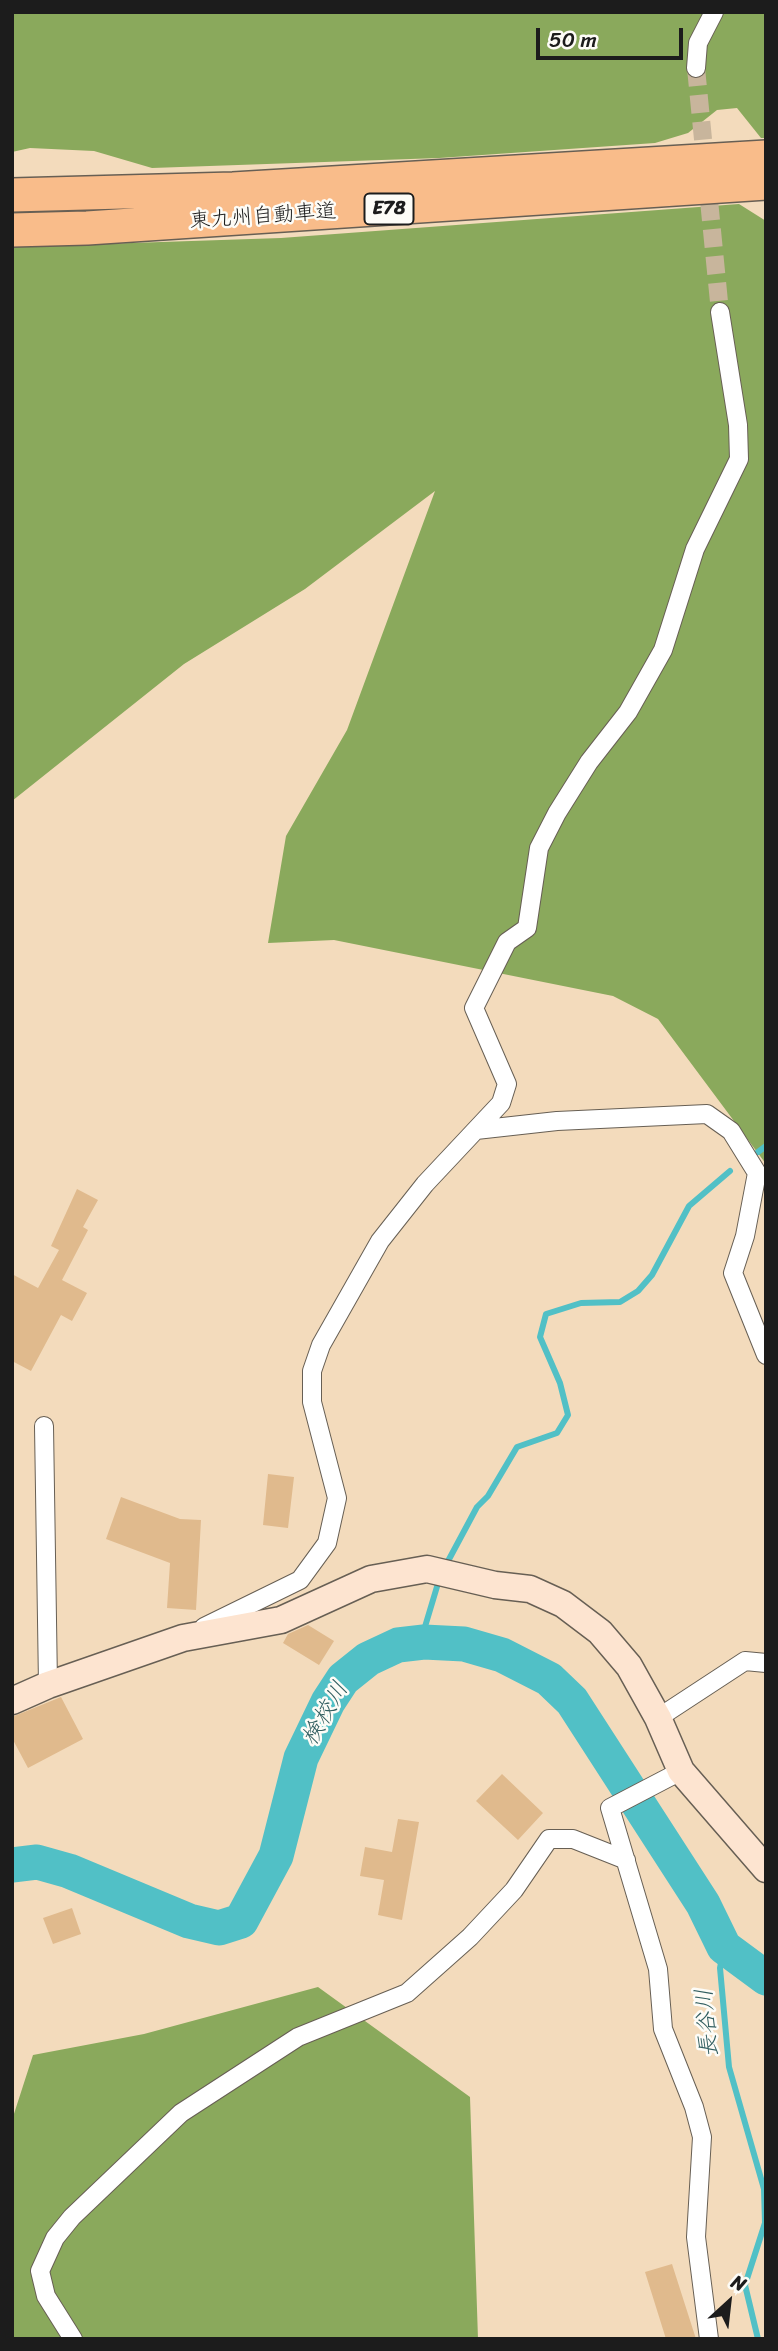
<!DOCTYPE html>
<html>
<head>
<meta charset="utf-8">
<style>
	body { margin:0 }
	#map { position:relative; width:778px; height:2351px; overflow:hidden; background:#f3dbbc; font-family:Sriracha,sans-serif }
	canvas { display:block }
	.frame { position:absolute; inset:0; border:14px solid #1c1c1c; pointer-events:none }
	.north { position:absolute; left:694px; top:2267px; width:70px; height:70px; -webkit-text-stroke:5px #fdfcf7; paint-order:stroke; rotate:27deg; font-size:19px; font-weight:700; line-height:28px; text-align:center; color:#1c1c1c }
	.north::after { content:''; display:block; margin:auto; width:24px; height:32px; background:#1c1c1c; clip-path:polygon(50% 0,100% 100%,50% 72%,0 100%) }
	.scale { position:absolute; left:536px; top:28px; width:147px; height:32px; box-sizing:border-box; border:4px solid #1c1c1c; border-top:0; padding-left:9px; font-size:21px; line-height:24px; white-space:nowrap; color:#1c1c1c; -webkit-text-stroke:5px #fdfcf7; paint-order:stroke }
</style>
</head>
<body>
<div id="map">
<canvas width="778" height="2351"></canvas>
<div class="frame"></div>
<div class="north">N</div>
<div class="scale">50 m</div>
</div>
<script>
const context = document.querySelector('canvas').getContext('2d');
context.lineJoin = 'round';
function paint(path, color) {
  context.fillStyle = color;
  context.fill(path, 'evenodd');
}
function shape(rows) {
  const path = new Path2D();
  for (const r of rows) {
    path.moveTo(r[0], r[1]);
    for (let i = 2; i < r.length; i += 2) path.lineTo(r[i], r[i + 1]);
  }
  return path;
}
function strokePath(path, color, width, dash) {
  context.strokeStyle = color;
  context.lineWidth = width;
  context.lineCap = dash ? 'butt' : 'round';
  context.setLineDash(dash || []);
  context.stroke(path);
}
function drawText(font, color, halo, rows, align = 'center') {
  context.font = font + ' Sriracha,"Klee One",sans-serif';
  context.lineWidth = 5;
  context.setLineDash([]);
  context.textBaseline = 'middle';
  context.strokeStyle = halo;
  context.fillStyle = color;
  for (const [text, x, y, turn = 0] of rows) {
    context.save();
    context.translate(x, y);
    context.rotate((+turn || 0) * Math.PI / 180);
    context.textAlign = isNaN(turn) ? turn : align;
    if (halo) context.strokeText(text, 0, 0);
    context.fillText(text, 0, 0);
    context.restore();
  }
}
const forest = shape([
	[12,12,766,12,766,138,761,138,737,108,717,110,688,133,655,143,439,158,152,168,94,151,30,148,12,152],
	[739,204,766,221,766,1164,658,1019,613,996,334,940,268,943,286,836,347,730,435,491,305,589,184,664,12,801,12,247,281,238],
	[318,1987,470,2097,478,2339,12,2339,12,2120,33,2055,144,2034]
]);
const stream = shape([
	[758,1152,766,1146],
	[447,1563,477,1507,488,1496,517,1447,557,1433,568,1415,560,1383,540,1337,546,1314,581,1303,620,1302,638,1291,652,1275,689,1206,730,1171],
	[424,1642,424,1630,439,1580],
	[724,1947,720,1968,729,2067,764,2189,765,2223,745,2285,758,2339]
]);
const river = shape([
	[12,1865,37,1862,69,1871,189,1921,219,1928,241,1921,276,1856,301,1758,328,1702,343,1679,368,1659,398,1645,424,1642,464,1644,502,1655,549,1679,572,1701,703,1904,724,1947,766,1978]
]);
const building = shape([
	[77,1189,98,1200,83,1227,88,1230,62,1280,87,1293,72,1321,61,1315,31,1371,12,1361,12,1274,38,1288,59,1250,51,1246],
	[268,1474,294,1477,288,1528,263,1525],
	[121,1497,180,1519,201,1520,196,1610,167,1608,170,1563,106,1539],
	[308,1625,334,1641,319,1665,283,1643,288,1634],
	[61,1697,83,1739,28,1768,12,1738,12,1717],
	[502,1774,543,1813,518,1840,476,1801],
	[398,1819,419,1822,402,1920,378,1915,384,1880,360,1876,365,1847,392,1852],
	[72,1908,81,1934,53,1944,43,1918],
	[672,2264,696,2339,666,2339,645,2272]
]);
const streetTunnel = shape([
	[696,68,720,312]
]);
const street = shape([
	[696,68,698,43,714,12],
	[476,1130,557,1121,707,1114,731,1131,757,1173,745,1236,733,1273,766,1355],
	[44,1426,48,1685],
	[204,1627,300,1580,327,1543,337,1498,312,1402,312,1371,321,1345,380,1241,425,1184,501,1103,507,1084,474,1008,507,942,527,928,539,848,557,813,589,762,628,712,663,650,695,549,739,459,738,425,720,312],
	[658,1718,745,1661,766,1663],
	[681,1771,610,1808,658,1969,663,2029,694,2107,702,2137,696,2237,709,2339],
	[73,2339,46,2296,40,2271,55,2238,72,2217,181,2113,298,2037,407,1993,470,1937,514,1890,549,1839,573,1839,626,1860]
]);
const secondary = shape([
	[12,1701,48,1685,183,1638,281,1620,371,1579,427,1569,495,1585,530,1589,563,1604,600,1632,629,1666,658,1718,681,1771,766,1869]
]);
const highway = shape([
	[12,195,233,189,766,157],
	[12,230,87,228,766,183]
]);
const shields = [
	[389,209,49]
];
const shieldNames = [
	["E78",389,209]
];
const streetNames = [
	["東九州自動車道",263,217,-4]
];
const waterNames = [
	["検校川",326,1714,-60],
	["長谷川",708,2023,-95]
];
paint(forest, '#8aa95c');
strokePath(stream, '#51c0c6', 6);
strokePath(river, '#51c0c6', 35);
paint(building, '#e0ba8d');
strokePath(streetTunnel, '#c8b59c', 18, [18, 9]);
strokePath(street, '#675f54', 20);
strokePath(secondary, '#675f54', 29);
strokePath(highway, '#675f54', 36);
strokePath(street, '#fff', 18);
strokePath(secondary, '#fde4d0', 26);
strokePath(highway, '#f9bc8a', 33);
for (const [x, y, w] of shields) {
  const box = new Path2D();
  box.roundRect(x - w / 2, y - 15.5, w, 31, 5);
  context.fillStyle = '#fdfcf7';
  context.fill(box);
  strokePath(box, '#1c1c1c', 2);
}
drawText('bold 19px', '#1c1c1c', null, shieldNames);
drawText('21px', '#1c1c1c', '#fdfcf7', streetNames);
drawText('italic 23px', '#315e60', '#fdfcf7', waterNames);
</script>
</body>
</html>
